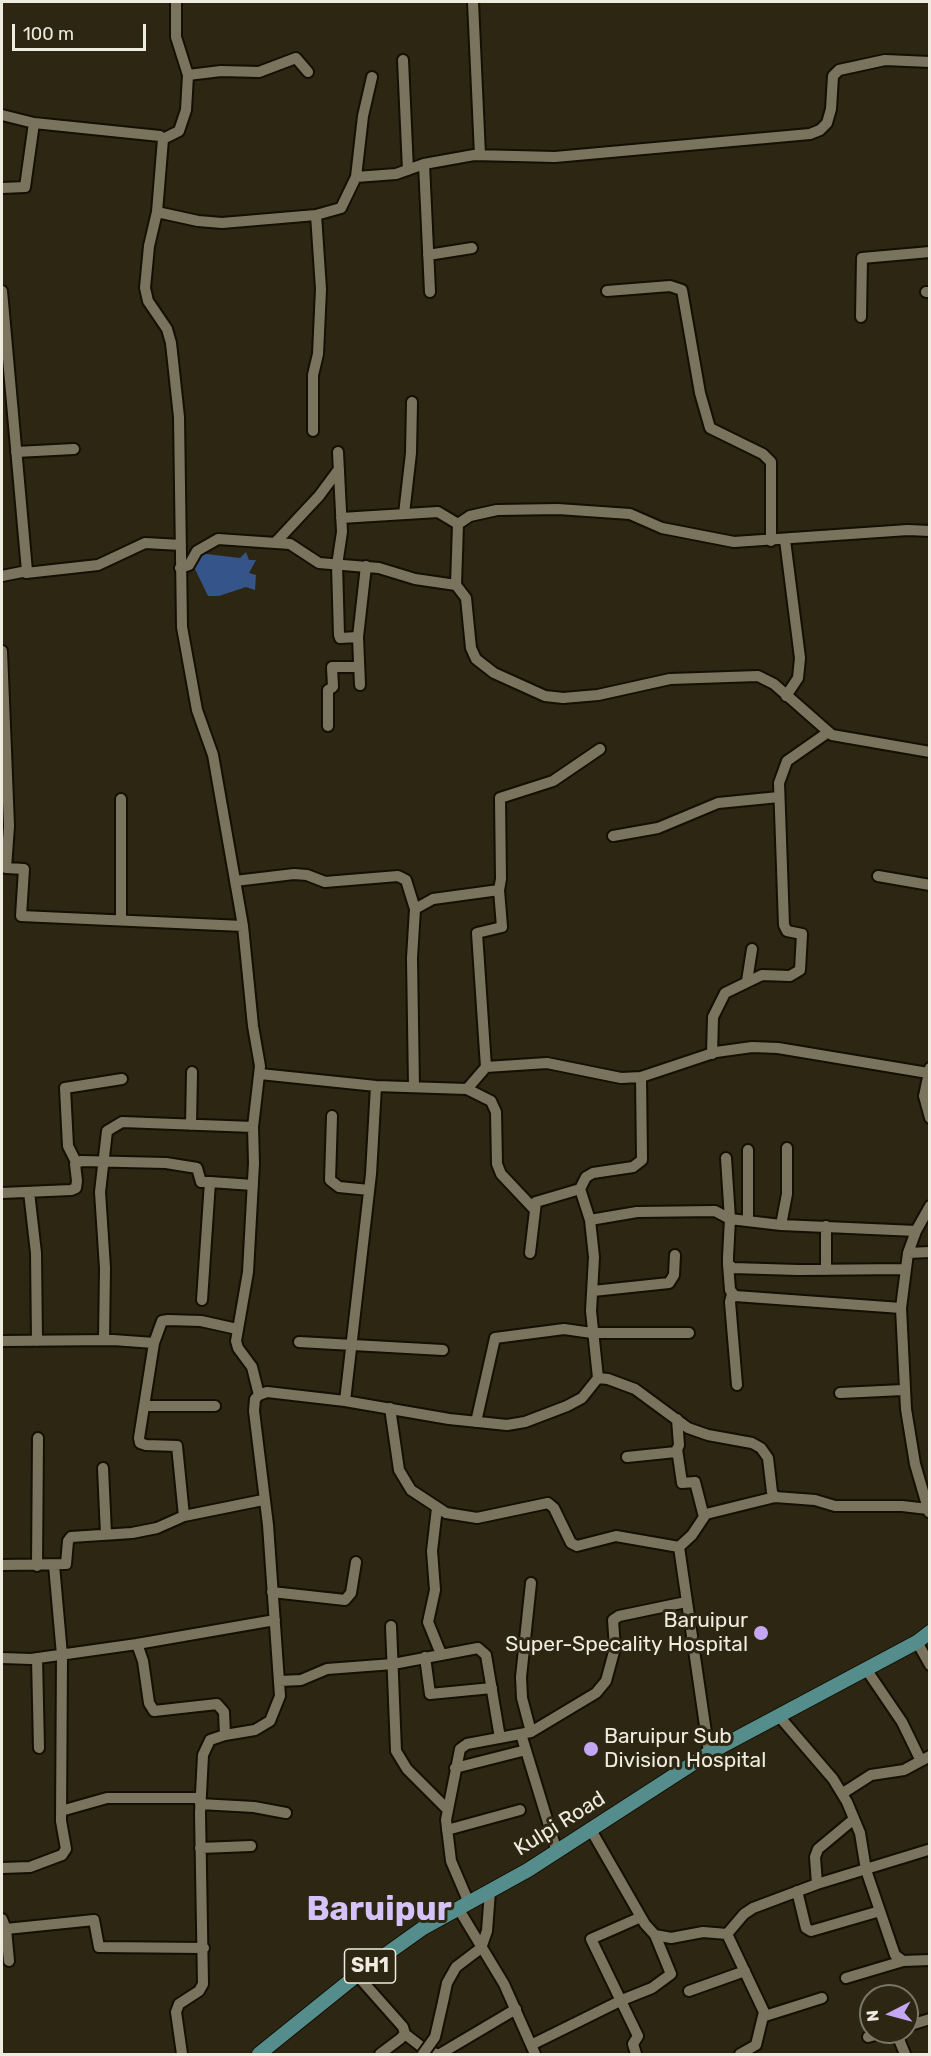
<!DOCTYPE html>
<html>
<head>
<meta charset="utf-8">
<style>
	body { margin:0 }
	#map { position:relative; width:931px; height:2056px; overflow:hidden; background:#2c2612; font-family:Rubik,sans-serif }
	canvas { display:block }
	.frame { position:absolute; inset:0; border:3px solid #efebdf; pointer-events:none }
	.north { position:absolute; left:859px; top:1984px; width:60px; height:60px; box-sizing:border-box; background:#2c2612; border:2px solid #7a7564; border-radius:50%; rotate:264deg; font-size:16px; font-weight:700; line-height:24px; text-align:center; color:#efebdf }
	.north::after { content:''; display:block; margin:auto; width:21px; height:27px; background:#c4a7f2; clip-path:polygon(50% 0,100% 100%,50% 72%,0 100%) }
	.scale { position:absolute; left:12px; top:24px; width:134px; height:27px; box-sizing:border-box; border:3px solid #efebdf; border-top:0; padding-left:8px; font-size:18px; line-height:21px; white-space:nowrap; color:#efebdf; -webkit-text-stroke:4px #2c2612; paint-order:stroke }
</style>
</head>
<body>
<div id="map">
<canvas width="931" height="2056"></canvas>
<div class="frame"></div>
<div class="north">N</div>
<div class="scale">100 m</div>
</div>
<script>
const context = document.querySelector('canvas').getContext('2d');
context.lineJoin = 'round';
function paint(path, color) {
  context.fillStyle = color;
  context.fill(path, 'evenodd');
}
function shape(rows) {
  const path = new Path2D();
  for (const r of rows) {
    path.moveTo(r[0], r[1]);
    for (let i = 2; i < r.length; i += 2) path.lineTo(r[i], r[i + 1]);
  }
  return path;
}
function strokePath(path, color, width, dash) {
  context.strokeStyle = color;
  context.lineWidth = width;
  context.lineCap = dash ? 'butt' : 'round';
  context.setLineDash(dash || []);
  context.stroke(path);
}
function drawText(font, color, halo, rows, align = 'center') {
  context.font = font + ' Rubik,sans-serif';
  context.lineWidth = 6;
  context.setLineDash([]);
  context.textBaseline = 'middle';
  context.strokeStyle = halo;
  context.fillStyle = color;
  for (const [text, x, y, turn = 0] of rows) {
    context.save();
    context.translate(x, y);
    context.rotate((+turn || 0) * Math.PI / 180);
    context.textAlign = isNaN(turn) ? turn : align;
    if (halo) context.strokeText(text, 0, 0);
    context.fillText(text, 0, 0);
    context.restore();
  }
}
const water = shape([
	[246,552,249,560,256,560,249,573,256,575,255,590,246,587,219,596,208,596,194,567,194,556,198,553,240,558]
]);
const minor = shape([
	[473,2,480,155],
	[403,60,408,170],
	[188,75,221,71,259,72,296,58,308,72],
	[2,115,34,123,160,136,163,139,157,212,149,246,145,288,148,301,167,329,171,343,179,417,182,627,197,710,213,755,243,926,253,1026,260,1066,253,1127,254,1163,248,1272,236,1341,238,1348,252,1367,259,1395],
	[163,139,179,131,186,110,188,75,176,37,176,2],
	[424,164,430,292],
	[356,177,396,174,424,164,474,155,555,157,810,134,820,130,827,123,831,109,833,76,839,70,885,60,930,62],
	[2,188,25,187,34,123],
	[157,212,198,221,222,223,316,215,341,208,356,177,363,116,372,77],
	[428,255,472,248],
	[2,291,27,571,2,576],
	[607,291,670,286,682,290,700,393,710,428,763,454,771,462,771,541],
	[926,292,930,292],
	[861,317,862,258,930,252],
	[313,431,313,375,318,354,321,289,316,215],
	[16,452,74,449],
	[338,452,342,532,337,565,339,635,340,638,358,637],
	[404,514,411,453,412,402],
	[341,518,438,512,458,524],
	[785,540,800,658,798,678,786,696],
	[275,543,319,496,339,469],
	[180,568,189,565,197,551,218,539,290,544,319,563,379,568,415,579,456,585,466,598,471,648,476,659,494,673,545,696,563,698,598,695,670,679,758,676,774,684,832,735,930,752],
	[26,573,98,565,145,543,181,545],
	[456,585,458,524,470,516,497,510,558,509,630,514,662,528,734,542,908,530,930,531],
	[2,651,9,826,6,868,2,867],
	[360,685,358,637,366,566],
	[328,726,328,690,333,687,332,667,359,667],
	[613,836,658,828,718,803,779,797],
	[6,868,24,869,21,916,243,926],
	[878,876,930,885],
	[235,881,294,874,307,875,325,882,398,876,406,880,415,909],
	[121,919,121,799],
	[747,981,752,949],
	[712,1054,713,1017,725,993,762,975,790,976,800,970,802,934,787,931,784,925,779,783,787,761,827,733],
	[486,1067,477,933,502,927,499,890],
	[930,1068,924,1096,930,1118],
	[260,1074,376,1086,467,1089,491,1101,496,1112,497,1164,501,1174,534,1209],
	[414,1087,412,958,415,909,433,899,499,890,501,879,500,798,553,781,600,749],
	[467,1089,486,1067,547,1063,621,1078,641,1077,716,1052,752,1047,778,1048,928,1073],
	[332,1116,330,1180,339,1187,369,1190],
	[191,1125,192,1072],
	[726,1158,730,1219,728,1257,728,1264,733,1268,798,1270,905,1269],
	[76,1162,68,1146,65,1088,122,1079],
	[210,1182,253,1185],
	[29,1192,36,1253,37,1341],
	[2,1193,71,1190,76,1188,77,1181,75,1164,81,1161,166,1163,197,1168,201,1182,210,1182,202,1300],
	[590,1220,637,1212,715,1211,730,1219,781,1225,916,1231],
	[748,1221,748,1150],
	[781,1225,787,1194,787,1148],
	[826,1226,826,1270],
	[530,1253,536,1202,580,1189],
	[908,1253,930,1252],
	[728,1264,730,1290,735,1296,901,1308],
	[593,1291,669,1283,674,1275,675,1255],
	[732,1294,730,1302,737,1385],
	[104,1340,105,1268,100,1192,107,1131,122,1122,253,1127],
	[2,1341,113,1340,154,1343],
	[299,1342,443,1350],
	[598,1378,591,1311,594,1257,590,1220,580,1189,586,1177,593,1173,633,1167,642,1160,641,1077],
	[840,1393,903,1390],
	[345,1401,371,1174,376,1086],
	[144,1406,215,1406],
	[390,1408,399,1470,411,1490,446,1513,477,1518,548,1503,554,1508,571,1543,577,1546,616,1536,679,1547],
	[476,1422,495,1338,564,1329,592,1333,689,1333],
	[677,1449,682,1483,695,1482,704,1517],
	[627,1457,676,1452,679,1445,677,1419],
	[103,1468,106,1534],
	[437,1508,432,1551,435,1590,428,1622,441,1654],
	[929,1512,915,1464,906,1409,901,1308,908,1253,916,1231,930,1206],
	[184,1516,263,1500],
	[679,1547,709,1753],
	[679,1547,692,1535,706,1514,775,1497],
	[2,1565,66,1564,68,1541,71,1537,132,1533,157,1528,184,1516,177,1446,146,1445,140,1443,139,1438,154,1343,162,1321,168,1320,201,1321,237,1329],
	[37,1566,38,1438],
	[272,1592,345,1600,351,1593,356,1562],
	[391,1626,396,1751,407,1769,447,1809],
	[917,1642,930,1665],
	[137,1644,275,1620],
	[425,1657,430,1694,492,1688],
	[2,1658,31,1659,137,1644,143,1661,149,1703,154,1711,217,1704,224,1712,225,1735],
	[37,1658,39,1748],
	[866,1669,902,1722,921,1761],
	[280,1681,301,1680,327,1669,393,1664,478,1648,486,1655,500,1738],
	[778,1715,833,1779,847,1802,860,1833,866,1870,895,1955,903,1961,930,1960],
	[531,1732,522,1698,521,1677,531,1583],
	[521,1734,557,1852],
	[455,1768,526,1750],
	[843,1793,871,1775,904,1770,930,1756],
	[200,1804,254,1807,286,1813],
	[61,1811,107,1798,200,1798],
	[447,1830,520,1810],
	[591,1830,645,1924,655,1935,671,1938,703,1932,727,1934,744,1914,753,1908,817,1884,928,1850],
	[200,1848,251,1846],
	[2,1868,30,1867,62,1855,66,1849,61,1821,62,1655,54,1565],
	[817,1884,815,1857,818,1849,854,1819],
	[797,1891,806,1928,811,1931,880,1911],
	[469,1903,451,1861,446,1820,460,1749,467,1744,531,1732,596,1693,606,1681,615,1648,613,1620,619,1616,686,1602],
	[458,1908,504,1984,535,2054],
	[2,1919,6,1929,9,1961],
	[6,1929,94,1920,99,1947,204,1948],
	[727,1934,764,2012,756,2045,740,2054],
	[357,1975,403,2027,405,2034,400,2039,380,2054],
	[846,1978,903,1961],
	[689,1991,745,1971],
	[443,2002,447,1983,456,1967,481,1948,487,1931,490,1891],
	[765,2016,822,1998],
	[907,2026,930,2019],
	[896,2032,905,2054],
	[405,2034,427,2051,437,2054],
	[868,2037,886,2032],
	[531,2045,622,2000,652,1988,671,1974,655,1935],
	[182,2054,176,2012,179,2004,199,1991,203,1984,200,1813,203,1755,210,1740,225,1735,255,1730,270,1721,280,1696,268,1525,254,1411,255,1399,259,1395,267,1392,345,1401,449,1419,507,1425,525,1422,567,1406,582,1398,598,1378,608,1379,635,1389,688,1428,708,1435,752,1443,761,1448,768,1458,772,1492,775,1497,815,1500,835,1506,902,1506,928,1509],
	[440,2054,516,2009],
	[636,2054,633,2044,638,2036,591,1939,641,1917]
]);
const major = shape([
	[259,2054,357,1975,423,1928,528,1870,709,1753,917,1642,930,1632]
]);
const minorBridge = shape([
	[423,2054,435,2037,443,2002]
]);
const markers = [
	[761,1633,8,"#c4a7f2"],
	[591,1749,8,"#c4a7f2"]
];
const shields = [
	[370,1966,51]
];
const shieldNames = [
	["SH1",370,1966]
];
const poiNames = [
	["Baruipur",748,1621],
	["Super-Specality Hospital",748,1645],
	["Baruipur Sub",604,1737,"left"],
	["Division Hospital",604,1761,"left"]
];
const streetNames = [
	["Kulpi Road",560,1824,-32]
];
const townNames = [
	["Baruipur",379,1910]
];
paint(water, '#355489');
strokePath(minor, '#140f00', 14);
strokePath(major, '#140f00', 16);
strokePath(minor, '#7a745e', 10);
strokePath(major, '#548d8c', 14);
strokePath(minorBridge, '#140f00', 14, []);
strokePath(minorBridge, '#7a745e', 10);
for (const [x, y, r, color] of markers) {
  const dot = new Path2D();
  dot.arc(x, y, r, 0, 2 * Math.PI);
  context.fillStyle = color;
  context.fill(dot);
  strokePath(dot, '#2c2612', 2);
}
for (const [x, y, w] of shields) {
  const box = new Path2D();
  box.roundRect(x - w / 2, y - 17, w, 34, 4.5);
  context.fillStyle = '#2c2612';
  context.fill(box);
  strokePath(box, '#efebdf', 1.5);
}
drawText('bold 20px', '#efebdf', null, shieldNames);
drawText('21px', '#efebdf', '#2c2612', poiNames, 'right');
drawText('21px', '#efebdf', '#2c2612', streetNames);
drawText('bold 33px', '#d6c2fa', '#2c2612', townNames);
</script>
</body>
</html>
